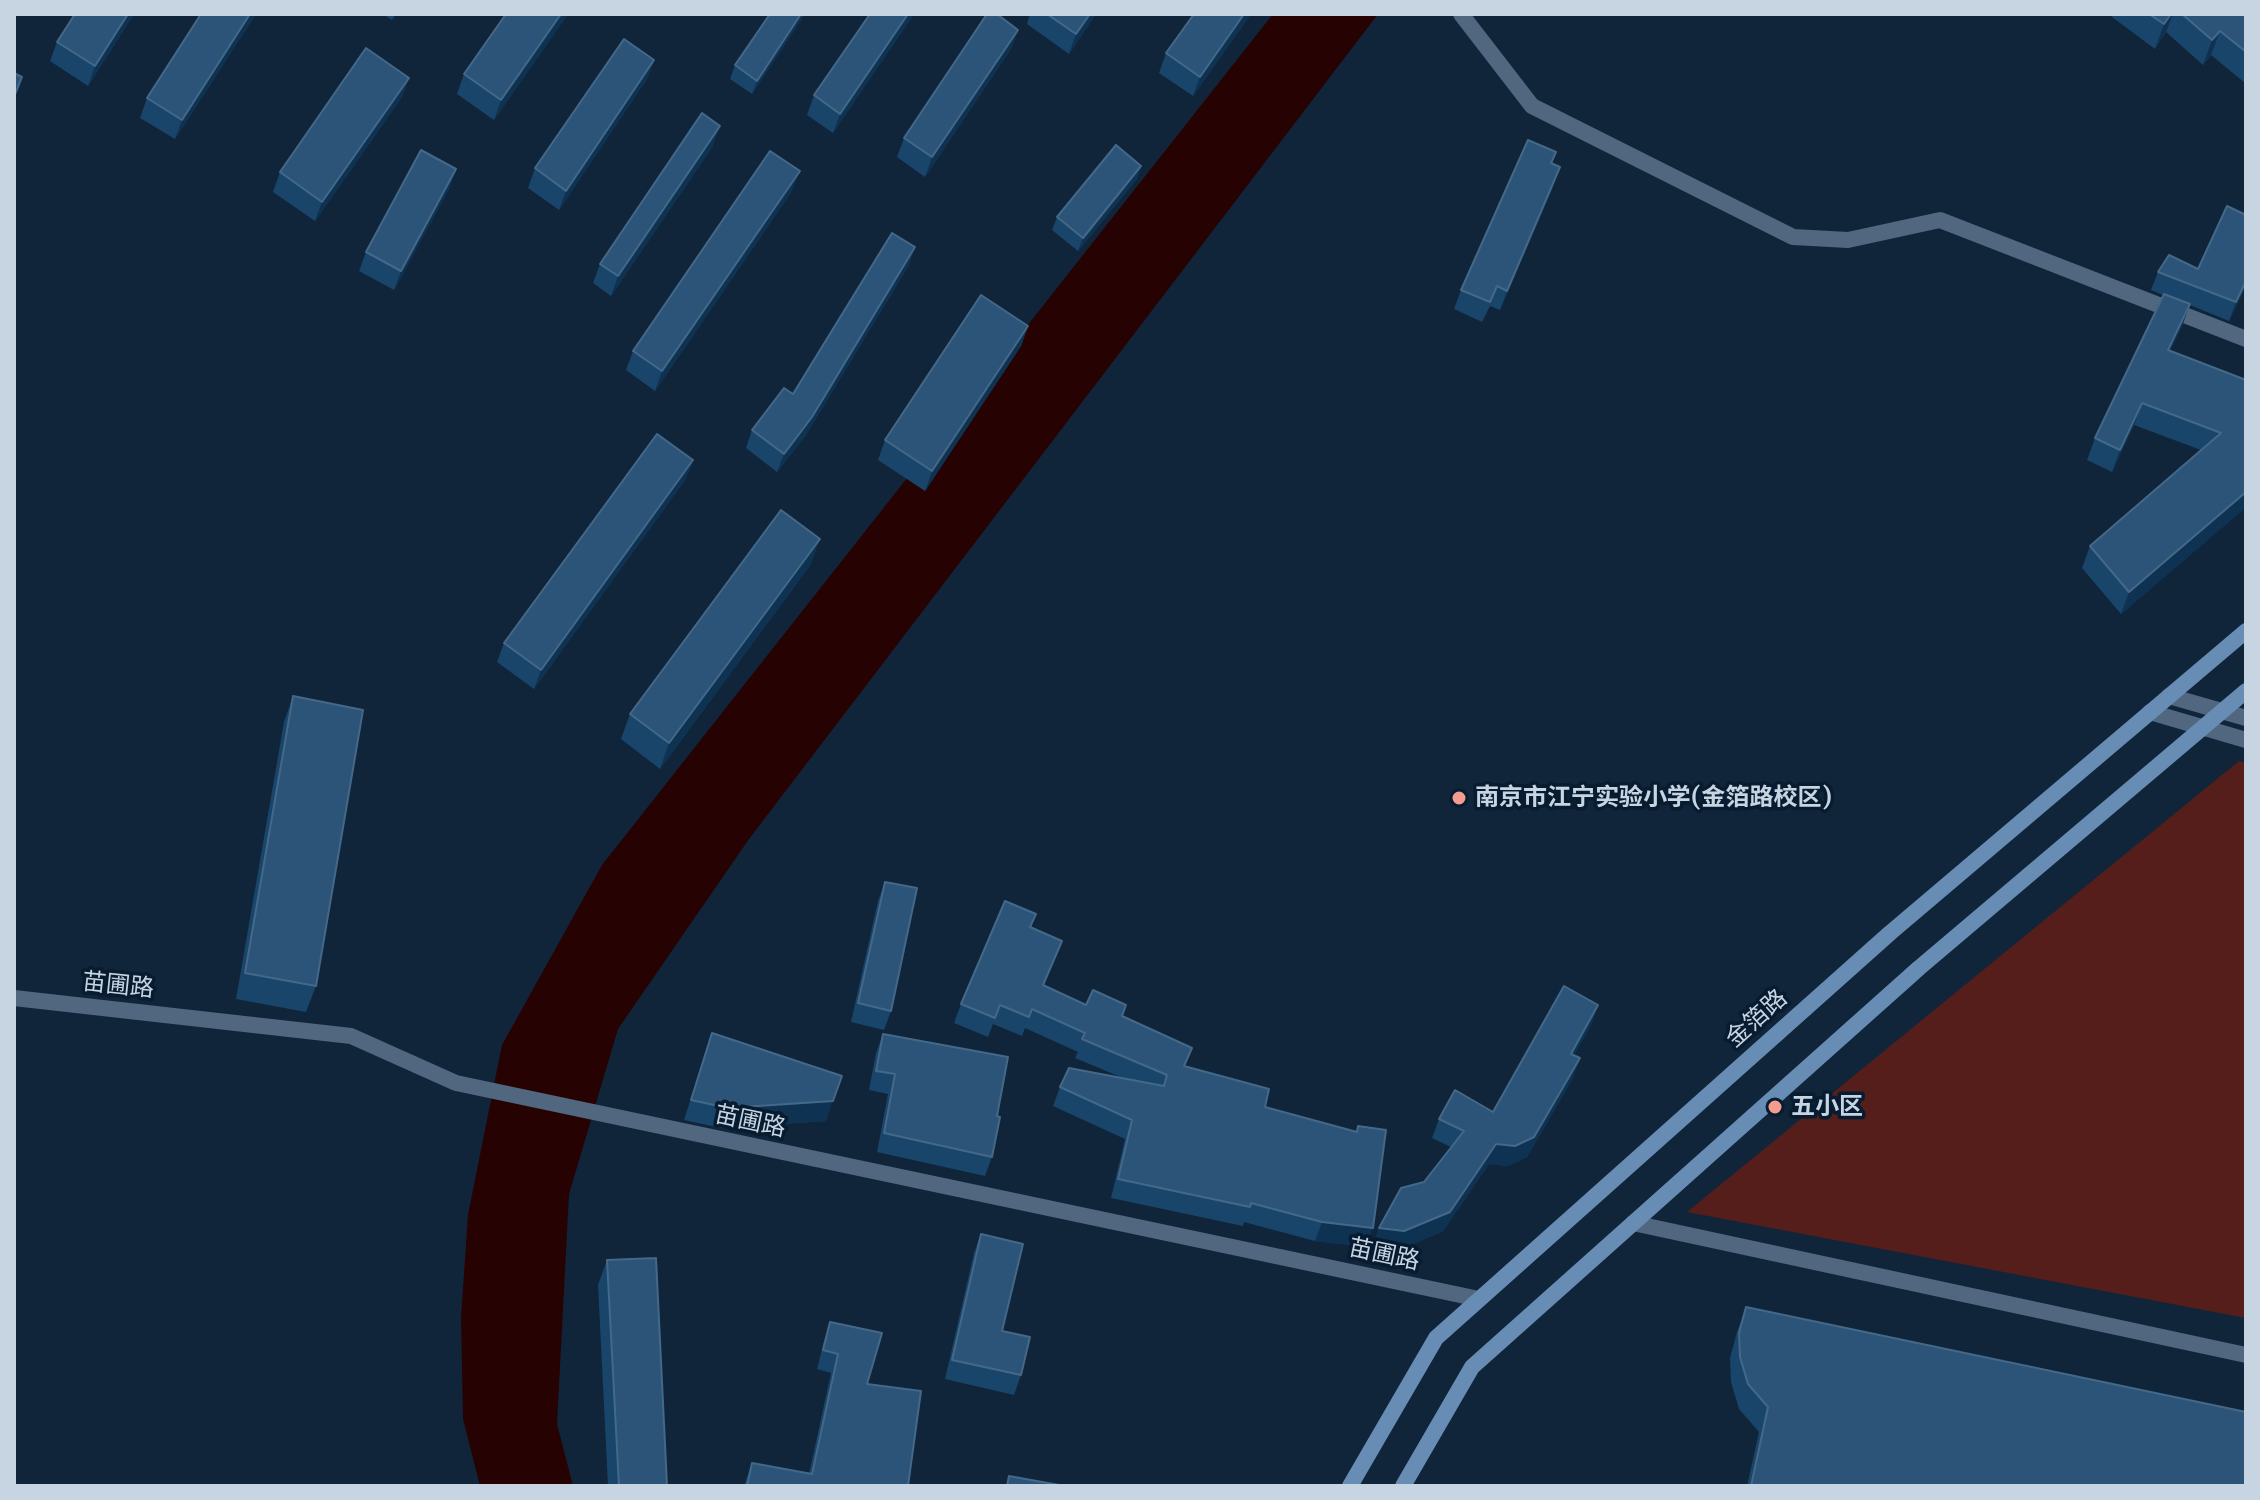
<!DOCTYPE html>
<html>
<head>
<meta charset="utf-8">
<style>
	body { margin:0 }
	#map { position:relative; width:2260px; height:1500px; overflow:hidden; background:#10253a; font-family:Merriweather,serif }
	canvas { display:block }
	.frame { position:absolute; inset:0; border:16px solid #c7d4e2; pointer-events:none }
</style>
</head>
<body>
<div id="map">
<canvas width="2260" height="1500"></canvas>
<div class="frame"></div>
</div>
<script>
const context = document.querySelector('canvas').getContext('2d');
context.lineJoin = 'round';
function paint(path, color) {
  context.fillStyle = color;
  context.fill(path, 'evenodd');
}
function shape(rows) {
  const path = new Path2D();
  for (const r of rows) {
    path.moveTo(r[0], r[1]);
    for (let i = 2; i < r.length; i += 2) path.lineTo(r[i], r[i + 1]);
  }
  return path;
}
function strokePath(path, color, width, dash) {
  context.strokeStyle = color;
  context.lineWidth = width;
  context.lineCap = dash ? 'butt' : 'round';
  context.setLineDash(dash || []);
  context.stroke(path);
}
function drawText(font, color, halo, rows, align = 'center') {
  context.font = font + ' Merriweather,"Noto Sans SC",serif';
  context.lineWidth = 7;
  context.setLineDash([]);
  context.textBaseline = 'middle';
  context.strokeStyle = halo;
  context.fillStyle = color;
  for (const [text, x, y, turn = 0] of rows) {
    context.save();
    context.translate(x, y);
    context.rotate((+turn || 0) * Math.PI / 180);
    context.textAlign = isNaN(turn) ? turn : align;
    if (halo) context.strokeText(text, 0, 0);
    context.fillText(text, 0, 0);
    context.restore();
  }
}
const green = shape([
	[2239,761,2246,763,2246,1318,1687,1212]
]);
const water = shape([
	[1273,14,1378,14,749,839,618,1029,569,1194,557,1424,573,1486,480,1486,463,1419,461,1318,468,1215,502,1045,602,865]
]);
const minor = shape([
	[1461,14,1532,106,1793,237,1848,240,1940,220,2246,339]
]);
const tertiary = shape([
	[2169,696,2246,718],
	[2150,712,2246,740],
	[14,998,351,1036,456,1083,1479,1299],
	[1633,1223,2246,1355]
]);
const secondary = shape([
	[1350,1486,1436,1338,1890,933,2246,631],
	[1403,1486,1472,1367,1919,968,2246,691]
]);
const wall = shape([
	[75,14,134,14,88,86,50,61,57,42],
	[256,14,175,139,140,118,147,98],
	[383,14,396,14,392,20],
	[568,14,494,120,457,94,464,74],
	[805,14,752,94,730,79,735,65],
	[870,14,914,14,833,133,807,115,814,95],
	[1030,14,1096,14,1069,54,1027,24],
	[1194,14,1251,14,1193,96,1159,73,1166,53],
	[2113,14,2246,14,2246,82,2245,83,2211,55,2203,65,2166,32,2155,49,2112,17],
	[1018,30,1011,49,925,177,897,157,904,138],
	[654,60,647,79,559,210,528,188,535,168],
	[409,78,402,97,315,221,273,192,280,172],
	[713,146,611,296,593,283,600,264],
	[1556,152,1552,163,1553,187,1500,310,1490,306,1482,322,1454,309,1461,290],
	[1141,166,1137,179,1078,251,1052,230,1057,217],
	[456,169,449,189,394,290,359,271,366,252],
	[792,191,655,391,626,370,633,351],
	[909,265,806,435,777,472,746,448,752,430,793,394],
	[2198,269,2246,286,2229,321,2190,305,2182,326,2170,351,2246,380,2246,507,2121,614,2082,568,2090,546,2201,450,2134,425,2112,472,2087,460,2095,438,2163,295,2151,290,2158,272],
	[1028,326,1021,346,925,491,878,460,885,440],
	[693,460,685,480,534,689,497,662,504,643],
	[811,564,660,769,621,739,630,714],
	[293,696,316,986,306,1012,236,999,284,722],
	[885,882,891,1011,884,1030,851,1022,878,901],
	[1031,928,1062,941,1044,985,1086,1005,1122,1016,1185,1066,1265,1107,1356,1132,1358,1126,1366,1247,1315,1241,1244,1222,1243,1226,1111,1198,1125,1139,1053,1106,1060,1087,1123,1078,1075,1058,1078,1052,1025,1028,1022,1036,993,1024,988,1037,954,1023,961,1004],
	[1598,1005,1591,1025,1574,1055,1573,1078,1527,1157,1508,1166,1489,1164,1443,1231,1397,1251,1372,1248,1379,1228,1424,1182,1451,1147,1432,1138,1439,1119,1493,1112],
	[712,1033,826,1121,721,1128,684,1120],
	[883,1034,997,1116,992,1157,985,1176,877,1152,888,1094,869,1090,876,1053],
	[981,1234,1002,1331,1021,1375,1014,1395,945,1379,974,1253],
	[607,1260,667,1486,608,1486,598,1285],
	[1746,1307,2245,1486,1747,1486,1759,1432,1739,1409,1731,1382,1730,1358,1737,1332],
	[830,1322,867,1384,908,1486,744,1486,752,1463,809,1474,831,1373,817,1369,824,1341]
]);
const shadedWall = shape([
	[128,14,134,14,88,86,95,66],
	[250,14,256,14,175,139,182,120],
	[561,14,568,14,494,120,501,100],
	[801,14,805,14,752,94,757,81],
	[908,14,914,14,833,133,840,114],
	[1090,14,1096,14,1069,54,1076,34],
	[1244,14,1251,14,1193,96,1200,77],
	[2171,14,2173,14,2166,32,2155,49,2164,24],
	[1018,30,1011,49,925,177,932,157],
	[2220,31,2211,55,2203,65,2212,40],
	[654,60,647,79,559,210,566,191],
	[409,78,402,97,315,221,322,202],
	[720,126,713,146,611,296,618,276],
	[1141,166,1137,179,1078,251,1083,238],
	[1560,167,1553,187,1500,310,1507,291],
	[456,169,449,189,394,290,401,271],
	[800,171,792,191,655,391,662,371],
	[915,247,909,265,806,435,777,472,784,454],
	[2246,281,2246,286,2229,321,2236,302],
	[2190,304,2182,326,2160,372,2168,350],
	[1028,326,1021,346,925,491,932,471],
	[2142,403,2134,425,2112,472,2120,450],
	[693,460,685,480,534,689,541,670],
	[2246,492,2246,507,2121,614,2129,592],
	[820,539,811,564,660,769,669,743],
	[1598,1005,1591,1025,1564,1073,1571,1054],
	[1580,1058,1573,1078,1527,1157,1508,1166,1489,1164,1443,1231,1397,1251,1372,1248,1379,1228,1496,1144],
	[833,1101,826,1121,721,1128,728,1108],
	[1322,1222,1373,1228,1366,1247,1315,1241]
]);
const building = shape([
	[75,14,128,14,95,66,57,42,75,14],
	[201,14,250,14,182,120,147,98,201,14],
	[506,14,561,14,501,100,464,74,506,14],
	[770,14,801,14,757,81,735,65,770,14],
	[870,14,908,14,840,114,814,95,870,14],
	[987,14,997,14,1018,30,932,157,904,138,987,14],
	[1047,14,1090,14,1076,34,1047,14],
	[1194,14,1244,14,1200,77,1166,53,1194,14],
	[2149,14,2171,14,2164,24,2149,14],
	[2182,14,2246,14,2246,52,2220,31,2212,40,2182,14],
	[624,39,654,60,566,191,535,168,624,39],
	[366,48,409,78,322,202,280,172,366,48],
	[14,73,22,77,14,97,14,73],
	[702,113,720,126,618,276,600,264,702,113],
	[1528,140,1556,152,1551,163,1560,167,1507,291,1497,286,1490,302,1461,290,1528,140],
	[1116,145,1141,166,1083,238,1057,217,1116,145],
	[421,150,456,169,401,271,366,252,421,150],
	[770,151,800,171,662,371,633,351,770,151],
	[2227,206,2246,215,2246,281,2236,302,2158,272,2169,255,2198,269,2227,206],
	[892,233,915,247,812,417,784,454,752,430,784,388,793,394,892,233],
	[2164,294,2190,304,2168,350,2246,380,2246,492,2129,592,2090,546,2221,433,2142,403,2120,450,2095,438,2164,294],
	[981,295,1028,326,932,471,885,440,981,295],
	[657,434,693,460,541,670,504,643,657,434],
	[781,510,820,539,669,743,630,714,781,510],
	[293,696,363,710,316,986,245,973,293,696],
	[885,882,917,888,891,1011,858,1003,885,882],
	[1005,901,1036,914,1030,927,1062,941,1043,985,1086,1005,1093,990,1126,1005,1122,1016,1192,1048,1184,1066,1269,1089,1265,1107,1357,1132,1358,1126,1386,1130,1373,1228,1322,1222,1251,1203,1250,1207,1118,1179,1132,1120,1060,1087,1069,1068,1164,1086,1167,1075,1082,1039,1085,1033,1032,1009,1029,1017,1000,1005,995,1018,961,1004,1005,901],
	[1564,986,1598,1005,1571,1054,1580,1058,1534,1137,1515,1146,1496,1144,1450,1212,1404,1231,1379,1228,1401,1188,1424,1182,1464,1131,1439,1119,1455,1090,1493,1112,1564,986],
	[712,1033,842,1076,833,1101,728,1108,691,1100,712,1033],
	[883,1034,1008,1057,997,1116,1000,1117,992,1157,884,1133,895,1074,876,1071,883,1034],
	[981,1234,1023,1244,1002,1331,1030,1337,1021,1375,952,1360,981,1234],
	[656,1258,667,1486,619,1486,607,1260,656,1258],
	[1746,1307,2246,1412,2246,1482,2245,1486,1751,1486,1768,1407,1748,1384,1740,1357,1739,1333,1746,1307],
	[830,1322,882,1333,867,1384,921,1391,908,1486,747,1486,752,1463,812,1474,838,1354,823,1350,830,1322],
	[1009,1476,1059,1485,1059,1486,1007,1486,1009,1476]
]);
const markers = [
	[1459,798,8,"#f59c91"],
	[1775,1107,8,"#f59c91"]
];
const poiNames = [
	["南京市江宁实验小学(金箔路校区)",1475,798],
	["五小区",1791,1107]
];
const streetNames = [
	["苗圃路",118,986,6],
	["金箔路",1757,1019,-42],
	["苗圃路",750,1122,12],
	["苗圃路",1384,1255,12]
];
paint(green, '#551e1a');
paint(water, '#270202');
strokePath(minor, '#50677f', 16);
strokePath(tertiary, '#50677f', 16);
strokePath(secondary, '#678db4', 16);
paint(wall, '#19456b');
paint(shadedWall, '#0e3252');
paint(building, '#2c5478');
strokePath(building, '#446888', 2);
for (const [x, y, r, color] of markers) {
  const dot = new Path2D();
  dot.arc(x, y, r, 0, 2 * Math.PI);
  context.fillStyle = color;
  context.fill(dot);
  strokePath(dot, '#071c30', 3);
}
drawText('bold 24px', '#c7d4e2', '#071c30', poiNames, 'left');
drawText('24px', '#c7d4e2', '#071c30', streetNames);
</script>
</body>
</html>
